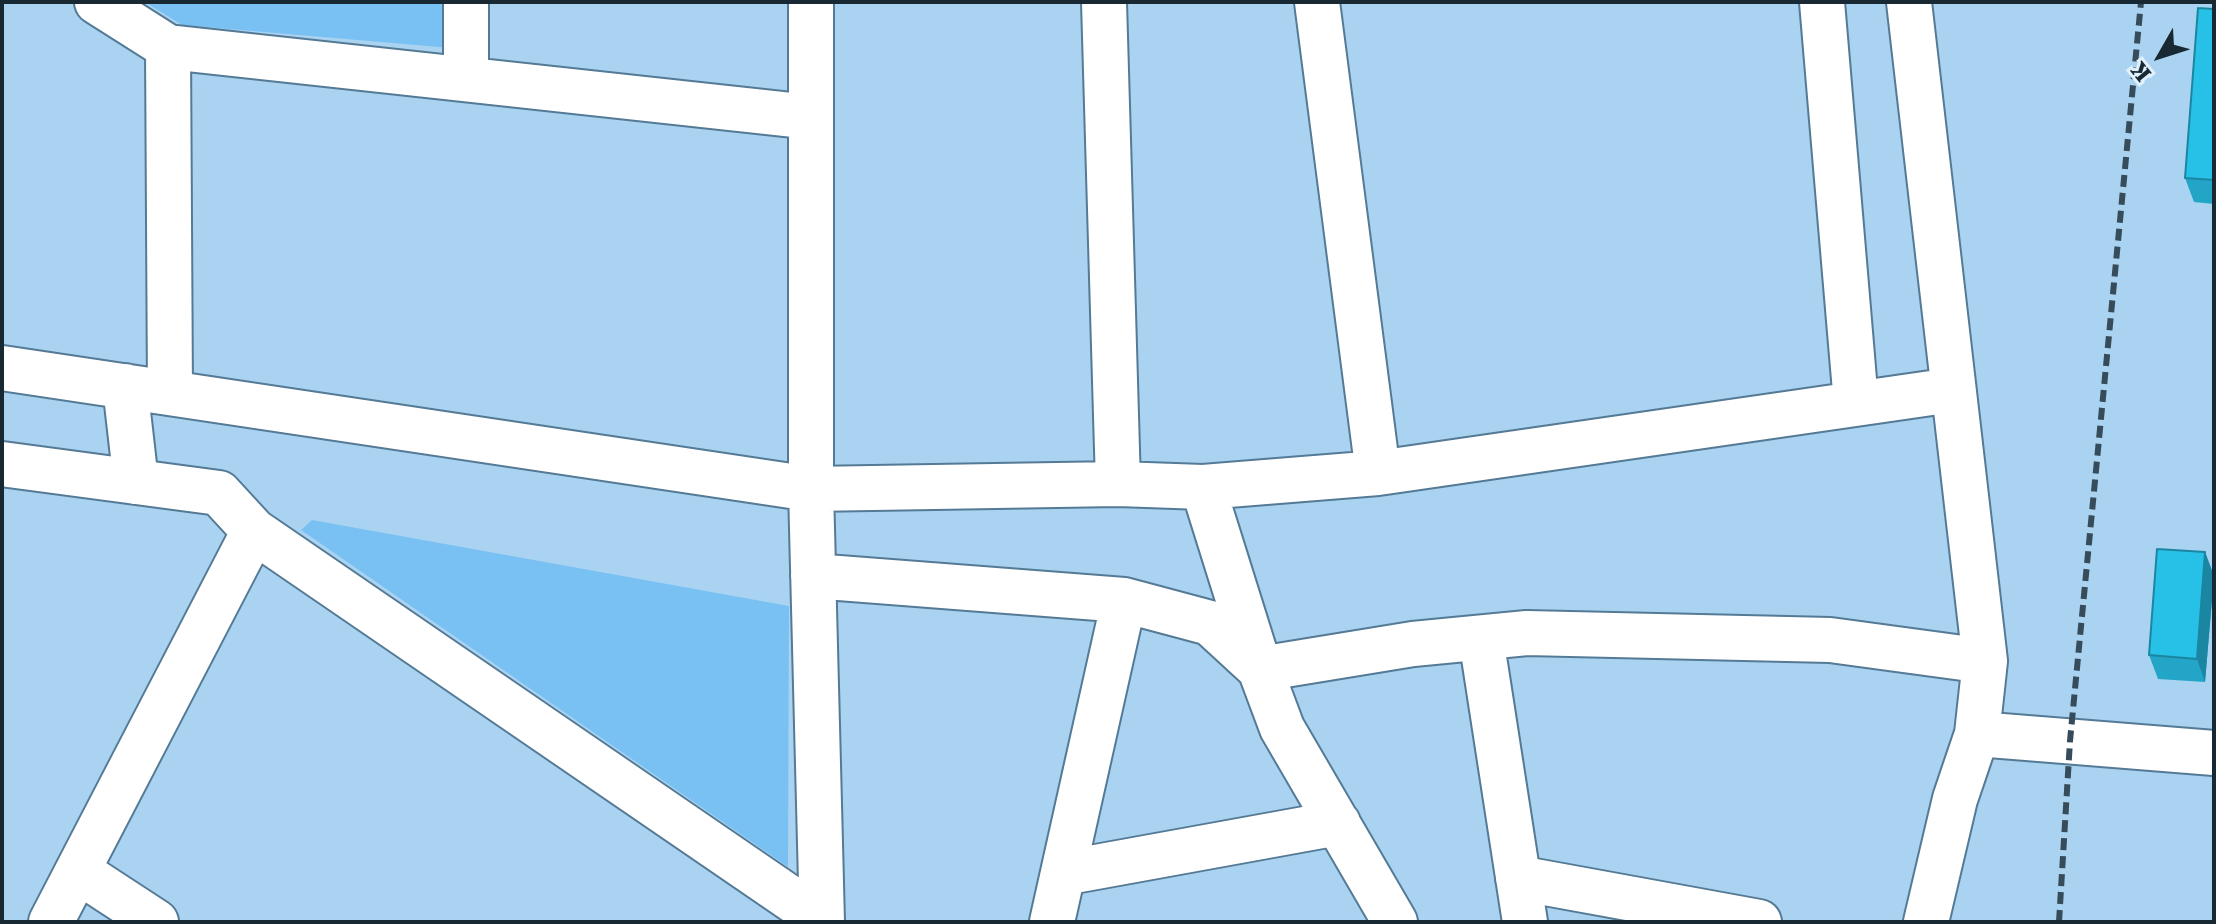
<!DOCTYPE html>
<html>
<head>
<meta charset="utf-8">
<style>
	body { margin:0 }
	#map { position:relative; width:2216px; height:924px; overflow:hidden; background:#aad3f1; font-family:"Roboto Serif",serif }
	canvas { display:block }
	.frame { position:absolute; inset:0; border:4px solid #192934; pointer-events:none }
	.north { position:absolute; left:2120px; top:16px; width:80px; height:80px; -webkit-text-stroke:6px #e0f0fd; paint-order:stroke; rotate:231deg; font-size:22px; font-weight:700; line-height:32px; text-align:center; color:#192934 }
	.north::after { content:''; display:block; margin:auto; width:28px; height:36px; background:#192934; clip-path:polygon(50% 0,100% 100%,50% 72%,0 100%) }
</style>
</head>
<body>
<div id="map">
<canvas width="2216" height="924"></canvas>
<div class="frame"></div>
<div class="north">K</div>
</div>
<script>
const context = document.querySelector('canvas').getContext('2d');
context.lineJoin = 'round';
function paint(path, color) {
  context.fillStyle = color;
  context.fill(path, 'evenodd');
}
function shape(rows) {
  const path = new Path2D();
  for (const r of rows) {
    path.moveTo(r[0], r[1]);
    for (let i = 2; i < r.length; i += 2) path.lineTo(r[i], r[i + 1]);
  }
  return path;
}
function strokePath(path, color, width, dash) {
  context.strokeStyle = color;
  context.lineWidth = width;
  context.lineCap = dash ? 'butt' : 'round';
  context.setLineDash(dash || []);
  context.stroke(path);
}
const green = shape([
	[145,2,449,2,451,48,182,25],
	[312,520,789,606,788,867,301,530]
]);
const minor = shape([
	[97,2,168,47,811,117],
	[811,2,811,489,822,922],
	[1104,2,1118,484,1203,487,1260,669,1413,644,1527,633,1830,640,1985,661],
	[1317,2,1378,473],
	[1822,2,1856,403],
	[1909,2,1985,661,1977,734,1955,799,1926,922],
	[168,47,170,393],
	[466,79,466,2],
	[2,368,811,489,1118,484],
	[125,386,136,482],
	[2,464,219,493,254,531,822,920],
	[1203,487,1378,473,1952,390],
	[813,576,1124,600,1210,623,1260,669,1282,728,1395,922],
	[1481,638,1525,922],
	[1977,734,2214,753],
	[78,871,156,922],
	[1063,873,1338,823],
	[1518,878,1759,922],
	[51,922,254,531],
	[1052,922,1124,600]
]);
const rail = shape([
	[2059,922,2070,741,2141,2]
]);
const wall = shape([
	[2214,9,2214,204,2194,202,2185,178],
	[2205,552,2214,576,2205,682,2158,679,2149,655]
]);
const shadedWall = shape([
	[2205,552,2214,576,2205,682,2197,659]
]);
const building = shape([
	[2198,8,2214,9,2214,180,2185,178,2198,8],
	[2157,549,2205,552,2197,659,2149,655,2157,549]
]);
paint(green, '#7ac1f3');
strokePath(minor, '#547a95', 48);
strokePath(minor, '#fff', 44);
strokePath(rail, '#374c5b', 6, [12, 6]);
paint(wall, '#22a5c7');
paint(shadedWall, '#1b86a2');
paint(building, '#27c0e7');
strokePath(building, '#1b86a2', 2);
</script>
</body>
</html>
